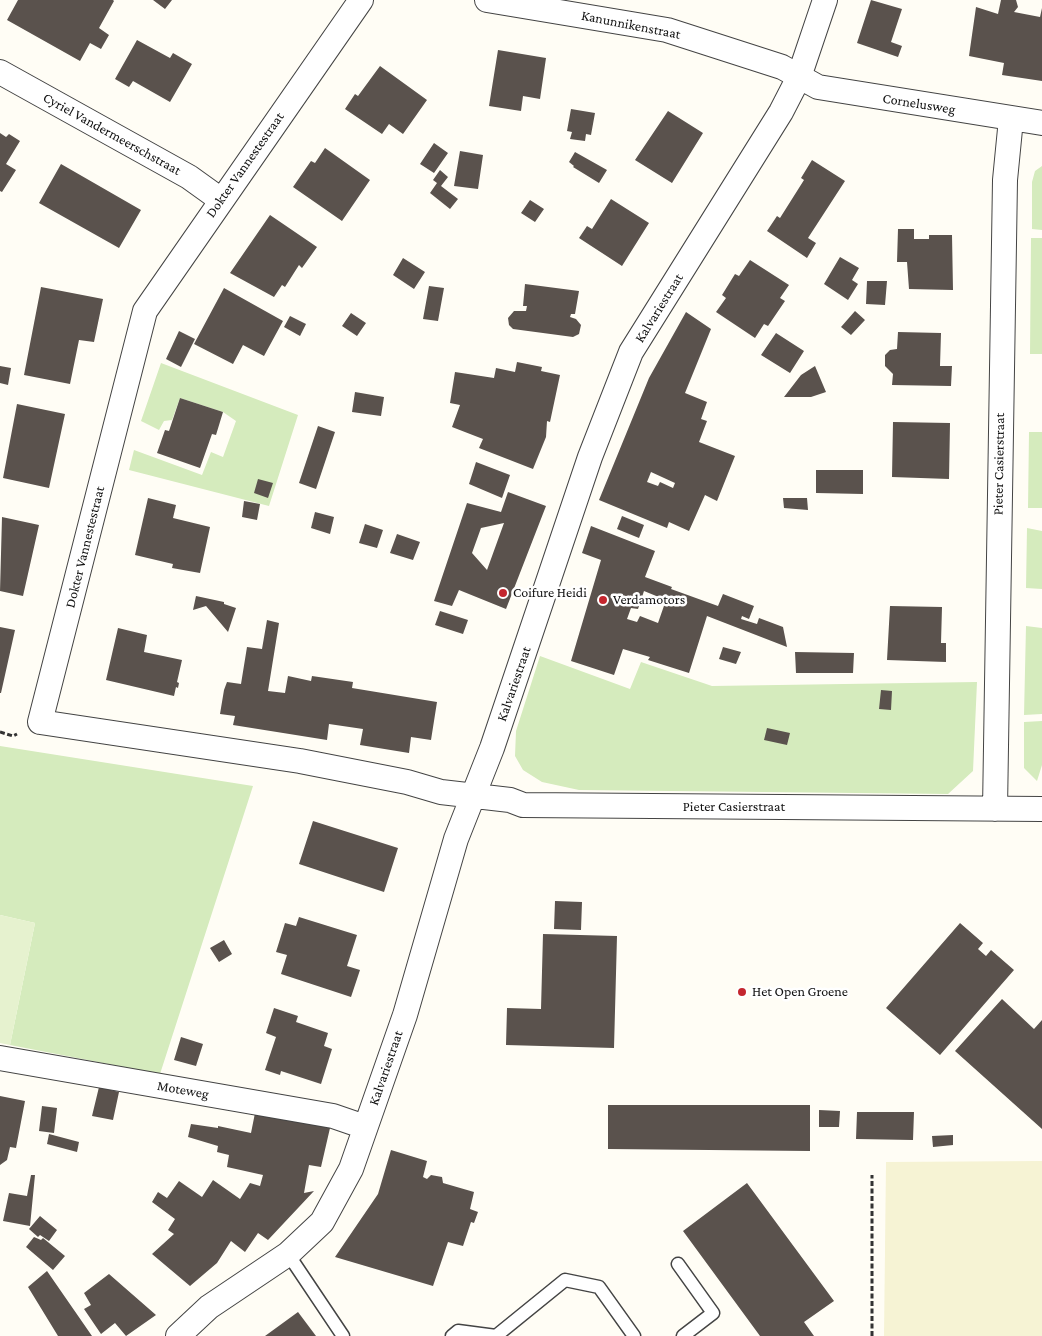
<!DOCTYPE html>
<html>
<head>
<meta charset="utf-8">
<style>
	body { margin:0 }
	canvas { display:block; background:#fffdf5 }
</style>
</head>
<body>
<canvas width="1042" height="1336"></canvas>
<script>
const context = document.querySelector('canvas').getContext('2d');
context.lineJoin = 'round';
function paint(path, color) {
  context.fillStyle = color;
  context.fill(path, 'evenodd');
}
function shape(rows) {
  const path = new Path2D();
  for (const r of rows) {
    path.moveTo(r[0], r[1]);
    for (let i = 2; i < r.length; i += 2) path.lineTo(r[i], r[i + 1]);
  }
  return path;
}
function strokePath(path, color, width, dash) {
  context.strokeStyle = color;
  context.lineWidth = width;
  context.lineCap = dash ? 'butt' : 'round';
  context.setLineDash(dash || []);
  context.stroke(path);
}
function drawText(font, color, halo, rows, align = 'center') {
  context.font = font + ' "Crimson Pro",serif';
  context.lineWidth = 5;
  context.setLineDash([]);
  context.textBaseline = 'middle';
  context.strokeStyle = halo;
  context.fillStyle = color;
  for (const [text, x, y, turn = 0] of rows) {
    context.save();
    context.translate(x, y);
    context.rotate((+turn || 0) * Math.PI / 180);
    context.textAlign = isNaN(turn) ? turn : align;
    if (halo) context.strokeText(text, 0, 0);
    context.fillText(text, 0, 0);
    context.restore();
  }
}
const farmland = shape([
	[1042,1161,1042,1336,884,1336,886,1162]
]);
const green = shape([
	[1042,166,1042,230,1032,229,1032,182,1035,171],
	[1031,238,1042,238,1042,354,1030,354],
	[161,363,298,415,269,506,129,470,134,450,202,475,211,452,223,457,236,421,223,412,180,398,172,420,164,421,159,430,141,421],
	[1029,432,1042,432,1042,508,1028,508],
	[1027,528,1042,531,1042,589,1026,588],
	[1026,626,1042,628,1042,714,1024,715],
	[540,656,630,689,641,662,712,686,977,682,973,771,948,794,579,790,542,782,523,770,515,756,516,731],
	[1042,721,1042,765,1037,781,1024,768,1024,722],
	[0,746,253,786,160,1074,10,1045,35,923,0,915]
]);
const pitch = shape([
	[0,915,35,923,10,1045,0,1043]
]);
const building = shape([
	[18,0,113,0,114,1,99,28,109,35,101,49,90,43,80,61,7,20],
	[153,0,172,0,165,9],
	[871,0,902,9,891,42,902,46,898,57,857,43],
	[1001,0,1016,0,1018,7,1014,12,1040,17,1042,8,1042,81,1002,75,1004,63,969,56,976,7,998,14],
	[137,40,170,58,173,53,192,64,170,102,133,81,129,87,115,79],
	[498,50,546,58,540,99,523,96,521,111,489,106],
	[380,66,427,100,403,134,389,124,382,134,345,109,355,94,358,96],
	[571,109,595,113,591,135,586,134,585,141,570,139,572,132,567,131],
	[668,111,703,133,672,183,635,160],
	[0,133,6,137,9,134,20,141,6,164,16,170,2,192,0,191],
	[434,143,448,153,434,173,420,164],
	[325,148,370,180,342,221,293,187,311,161,315,163],
	[460,151,483,155,478,189,454,186],
	[575,152,607,170,599,183,573,167,574,166,569,162],
	[812,160,845,181,808,238,816,243,807,258,767,231,777,216,780,218,804,180,801,178],
	[61,164,141,210,119,248,39,203],
	[440,170,448,177,441,186,458,199,450,209,430,193,437,183,433,180],
	[611,199,649,223,622,266,579,238,587,226,592,229],
	[530,200,544,209,535,222,521,213],
	[270,215,317,247,302,268,299,265,285,287,282,285,274,297,230,273],
	[898,229,914,229,914,239,929,239,929,235,952,235,953,290,909,289,907,262,897,262],
	[840,257,859,268,852,280,858,284,848,300,824,284],
	[403,258,425,272,414,289,393,275],
	[750,260,789,285,780,298,785,301,768,326,764,324,755,338,716,312,726,298,722,295,735,274,739,276],
	[867,281,887,281,885,305,866,304],
	[525,284,579,291,575,314,571,314,570,317,576,319,581,325,579,334,573,337,513,329,509,325,508,318,514,311,526,311,527,306,523,306],
	[429,286,444,288,438,321,423,319],
	[41,287,103,299,94,342,79,340,70,384,24,375],
	[224,288,283,321,264,356,243,345,233,364,194,344],
	[855,311,865,320,851,335,841,327],
	[686,312,711,329,685,393,707,402,701,419,707,421,699,442,735,456,717,501,705,495,689,531,669,522,667,528,599,500,649,378],
	[651,472,675,483,673,488,660,482,658,486,647,482],
	[351,313,366,323,357,336,342,326],
	[290,316,306,324,300,336,284,327],
	[179,331,195,339,181,367,166,359],
	[898,332,941,333,940,366,952,366,951,386,892,385,893,374,885,366,885,355,890,350,897,349],
	[776,333,804,351,790,373,761,355],
	[517,362,542,367,541,371,560,375,550,422,547,421,546,437,533,469,479,448,483,439,452,427,460,405,450,403,455,372,494,378,496,368,515,372],
	[0,366,11,368,8,385,0,383],
	[815,366,826,392,811,397,784,397,801,375],
	[355,392,384,397,381,416,352,412],
	[180,398,223,412,216,435,212,434,200,468,157,453,165,430,169,431],
	[17,404,65,414,49,488,3,478],
	[893,422,950,423,949,479,892,477],
	[318,426,335,432,316,489,299,483],
	[476,462,510,475,502,498,469,484],
	[816,470,863,470,863,494,816,493],
	[258,479,273,483,268,498,254,493],
	[508,492,546,506,506,609,459,590,452,606,434,601,467,503,501,512],
	[504,523,487,570,472,553,481,528],
	[148,498,176,505,173,518,210,527,200,573,172,568,173,564,135,555],
	[783,498,807,498,808,510,784,508],
	[244,501,260,504,257,520,242,517],
	[315,512,334,517,330,534,311,528],
	[622,516,644,525,639,538,617,529],
	[2,517,39,525,23,596,0,591],
	[365,524,383,530,377,548,359,543],
	[591,526,655,551,645,577,672,587,671,589,718,606,723,594,754,606,749,619,742,616,741,619,757,624,759,618,783,627,787,647,707,616,689,673,648,660,650,657,623,649,614,675,571,661,601,560,582,553],
	[644,591,666,600,658,623,640,616,637,622,627,619,631,608,638,609],
	[397,534,420,542,413,560,390,553],
	[196,596,224,602,224,604,236,608,228,632,206,606,193,610],
	[890,606,942,607,941,643,946,643,946,662,887,660],
	[440,611,468,620,463,634,435,625],
	[267,620,279,623,268,691,285,693,288,676,311,681,312,676,353,682,352,688,437,702,431,740,411,737,409,753,360,745,363,729,329,724,327,740,233,725,235,716,220,714,224,690,227,682,241,684,247,647,262,649],
	[0,627,15,630,1,693,0,693],
	[118,628,147,635,144,652,182,660,177,682,179,683,178,688,176,687,174,696,106,680],
	[723,647,741,652,736,664,719,659],
	[795,652,854,653,853,673,796,673],
	[881,690,892,691,891,710,879,709],
	[767,728,790,733,787,745,764,740],
	[313,821,398,848,384,892,299,864],
	[555,901,582,902,581,930,554,929],
	[299,917,357,935,347,966,360,970,351,997,281,974,287,955,276,952,285,923,296,926],
	[960,923,983,943,978,949,986,956,991,950,1014,970,940,1055,886,1008],
	[543,934,617,936,614,1048,506,1045,507,1008,541,1009],
	[224,940,232,954,219,962,210,948],
	[1002,999,1034,1029,1042,1020,1042,1129,955,1051],
	[274,1008,298,1016,296,1022,328,1033,324,1046,332,1049,321,1084,281,1071,280,1075,265,1070,276,1037,266,1033],
	[181,1037,203,1044,196,1066,174,1060],
	[99,1087,119,1092,113,1120,92,1116],
	[0,1096,25,1101,16,1148,10,1147,7,1160,0,1165],
	[608,1105,810,1105,810,1151,608,1149],
	[42,1106,57,1108,54,1133,39,1131],
	[819,1110,840,1111,839,1127,819,1127],
	[857,1112,914,1112,913,1140,856,1139],
	[255,1113,330,1128,321,1167,309,1165,304,1193,314,1191,268,1240,258,1233,245,1252,231,1241,217,1263,190,1286,152,1254,174,1234,168,1230,175,1219,152,1202,158,1192,167,1198,179,1181,202,1197,213,1180,240,1199,250,1183,260,1186,263,1175,227,1167,229,1155,217,1152,218,1146,188,1137,191,1124,218,1128,218,1126,251,1133],
	[49,1134,79,1142,77,1152,47,1144],
	[953,1135,953,1145,933,1147,932,1136],
	[391,1150,427,1161,423,1177,427,1179,431,1175,442,1177,443,1183,474,1192,470,1209,478,1212,474,1223,471,1222,463,1246,448,1242,433,1286,335,1257,378,1194],
	[31,1175,35,1175,30,1226,3,1221,9,1193,27,1196],
	[747,1183,834,1301,804,1322,814,1336,760,1336,683,1231],
	[40,1216,57,1230,49,1241,40,1235,38,1237,29,1229],
	[34,1237,41,1240,43,1238,65,1256,53,1270,26,1247],
	[47,1271,92,1336,58,1336,28,1287],
	[109,1274,156,1315,126,1336,115,1323,101,1334,84,1309,91,1305,84,1293],
	[298,1312,316,1336,265,1336]
]);
const path = shape([
	[0,732,13,736,17,734],
	[872,1336,872,1175]
]);
const service = shape([
	[288,1254,343,1336],
	[678,1264,713,1313,683,1336],
	[452,1336,458,1331,496,1336],
	[496,1336,565,1280,599,1287,634,1336]
]);
const minor = shape([
	[361,0,145,311,40,722,300,761,407,782,441,792,510,800,523,805,1042,809],
	[487,0,667,30,782,67,818,87,1042,123],
	[0,72,189,177,221,200],
	[995,809,1005,180,1011,119],
	[0,1058,333,1116,365,1127],
	[178,1336,209,1307,288,1254,322,1222,351,1169,405,1015,456,839,492,748,590,457,631,352,781,112,799,77,825,0]
]);
const markers = [
	[503,593,5,"#c4262e"],
	[603,600,5,"#c4262e"],
	[742,992,5,"#c4262e"]
];
const streetNames = [
	["Kanunnikenstraat",631,25,11],
	["Cornelusweg",919,104,9],
	["Cyriel Vandermeerschstraat",112,134,29],
	["Dokter Vannestestraat",245,165,-55],
	["Kalvariestraat",659,308,-58],
	["Pieter Casierstraat",999,464,-89],
	["Dokter Vannestestraat",85,547,-76],
	["Kalvariestraat",514,684,-71],
	["Pieter Casierstraat",734,807],
	["Kalvariestraat",386,1068,-71],
	["Moteweg",183,1090,10]
];
const poiNames = [
	["Coifure Heidi",513,593],
	["Verdamotors",613,600],
	["Het Open Groene",752,992]
];
paint(farmland, '#f6f3d4');
paint(green, '#d5ebbd');
paint(pitch, '#e6f2cf');
paint(building, '#5a524d');
strokePath(service, '#444', 15);
strokePath(minor, '#444', 26);
strokePath(path, '#333', 3, [5, 2.5]);
strokePath(service, '#fff', 12);
strokePath(minor, '#fff', 24);
for (const [x, y, r, color] of markers) {
  const dot = new Path2D();
  dot.arc(x, y, r, 0, 2 * Math.PI);
  context.fillStyle = color;
  context.fill(dot);
  strokePath(dot, '#fff', 2);
}
drawText('14px', '#111', '#fff', streetNames);
drawText('14px', '#111', '#fff', poiNames, 'left');
</script>
</body>
</html>
